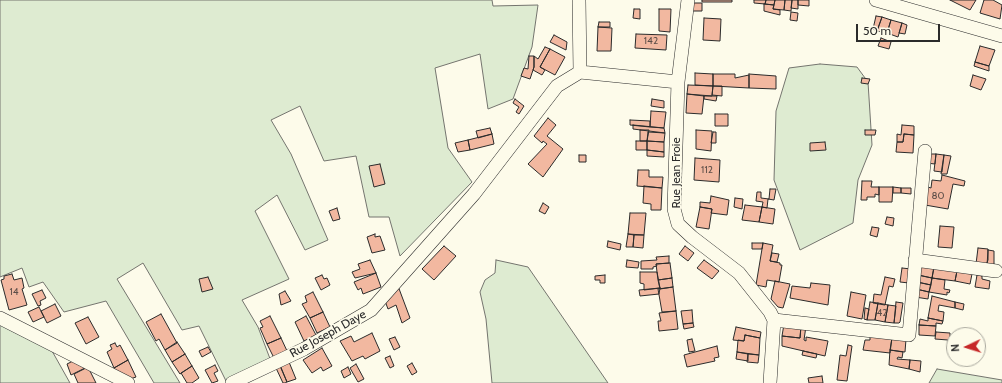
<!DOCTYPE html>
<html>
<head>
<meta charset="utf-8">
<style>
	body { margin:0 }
	#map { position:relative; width:1002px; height:383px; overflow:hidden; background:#fdfbea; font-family:Cabin,sans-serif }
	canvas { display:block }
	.north { position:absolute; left:946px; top:327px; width:40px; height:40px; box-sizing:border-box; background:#fdfbea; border:1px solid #a9a89e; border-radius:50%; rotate:266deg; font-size:11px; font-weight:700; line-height:16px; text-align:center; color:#2b2b2b }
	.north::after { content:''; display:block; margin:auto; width:14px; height:18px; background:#c62828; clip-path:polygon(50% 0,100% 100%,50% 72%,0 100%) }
	.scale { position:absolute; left:856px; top:24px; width:84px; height:18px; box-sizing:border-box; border:2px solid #2b2b2b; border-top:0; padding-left:5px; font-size:12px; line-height:14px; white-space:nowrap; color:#2b2b2b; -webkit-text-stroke:3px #fdfbea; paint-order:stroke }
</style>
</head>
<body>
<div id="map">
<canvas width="1002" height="383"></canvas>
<div class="north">N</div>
<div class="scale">50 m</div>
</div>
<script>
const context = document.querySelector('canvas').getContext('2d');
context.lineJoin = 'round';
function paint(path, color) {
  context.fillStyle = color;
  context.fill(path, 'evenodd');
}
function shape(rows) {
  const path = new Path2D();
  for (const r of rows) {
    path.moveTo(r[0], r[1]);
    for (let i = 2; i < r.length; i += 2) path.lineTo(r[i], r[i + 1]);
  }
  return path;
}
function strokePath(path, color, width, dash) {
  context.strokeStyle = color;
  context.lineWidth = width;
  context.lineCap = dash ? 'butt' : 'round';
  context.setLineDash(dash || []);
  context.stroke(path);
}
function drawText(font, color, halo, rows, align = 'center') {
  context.font = font + ' Cabin,sans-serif';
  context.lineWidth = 3;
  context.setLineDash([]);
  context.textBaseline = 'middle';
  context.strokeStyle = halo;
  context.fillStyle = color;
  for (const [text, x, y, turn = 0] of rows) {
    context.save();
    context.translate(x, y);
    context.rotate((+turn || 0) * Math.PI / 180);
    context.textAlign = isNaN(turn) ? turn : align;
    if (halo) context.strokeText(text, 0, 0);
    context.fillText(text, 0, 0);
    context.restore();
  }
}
const green = shape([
	[0,0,492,0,493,6,538,5,532,47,513,99,488,109,480,54,435,68,448,148,472,182,400,256,389,217,369,217,356,156,324,161,300,106,271,120,291,154,328,240,305,250,277,195,255,211,289,279,242,300,258,327,272,364,227,383,199,326,182,330,143,263,117,279,180,383,154,383,106,301,64,312,43,282,29,287,22,268,0,277,0,0],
	[820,64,857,67,868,82,872,145,858,180,853,223,800,250,774,180,776,111,789,68,820,64],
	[496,260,528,267,608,383,492,383,486,319,480,292,485,280,495,273,496,260],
	[0,319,47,342,70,383,0,383,0,319],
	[937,369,1002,380,1002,383,929,383,937,369]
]);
const building = shape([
	[702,0,732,0,732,2,702,2,702,0],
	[754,0,766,0,765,4,754,3,754,0],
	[766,0,775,0,774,5,765,4,766,0],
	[775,0,785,0,784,10,773,9,775,0],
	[785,0,792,0,791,11,784,10,785,0],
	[792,0,798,0,798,9,791,8,792,0],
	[798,0,809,0,809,6,798,5,798,0],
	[950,0,976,0,970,10,950,0],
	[984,0,993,0,1002,5,1000,19,980,13,984,0],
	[692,3,702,3,702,11,692,11,692,3],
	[764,4,774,5,773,9,780,10,780,15,764,11,764,4],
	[634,9,640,9,640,19,633,18,634,9],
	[659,9,671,9,670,32,659,31,659,9],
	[791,12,798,13,797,21,790,20,791,12],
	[876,16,882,17,877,31,873,29,876,16],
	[882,17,891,20,887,33,877,31,882,17],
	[704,18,721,19,720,41,703,40,704,18],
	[891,20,902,23,898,37,887,33,891,20],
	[599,22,610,22,610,27,598,27,599,22],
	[902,23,907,25,905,34,899,33,902,23],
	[598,27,612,28,611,51,597,51,598,27],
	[636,34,667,35,666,50,635,48,636,34],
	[554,35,567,42,566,50,550,42,554,35],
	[881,38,891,42,889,49,878,46,881,38],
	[980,46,995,50,989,66,975,62,980,46],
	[545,47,550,49,540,67,545,70,542,75,533,70,534,67,534,56,538,59,545,47],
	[550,49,565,57,555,75,540,67,550,49],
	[529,56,534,56,534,67,530,79,521,76,524,68,528,69,529,56],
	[975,62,989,66,989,71,974,66,975,62],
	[695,73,713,74,713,86,695,85,695,73],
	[713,74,735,74,735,78,749,75,749,88,713,86,713,74],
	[749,74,776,76,776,89,749,88,749,74],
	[973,75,986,79,981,90,970,86,973,75],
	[862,78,870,79,868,84,861,83,862,78],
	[688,85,713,86,712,96,687,94,688,85],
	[713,86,722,86,722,96,712,95,713,86],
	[687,94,704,96,702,114,686,113,687,94],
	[704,96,717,96,716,101,704,99,704,96],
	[515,99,524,106,519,114,516,112,519,107,513,103,515,99],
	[652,99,664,101,664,108,651,106,652,99],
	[651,111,666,112,664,128,650,127,651,111],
	[715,114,728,114,728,126,715,126,715,114],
	[548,118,556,125,547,136,563,149,543,177,528,164,547,144,543,141,542,143,534,136,548,118],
	[630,120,650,121,650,127,630,125,630,120],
	[633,125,664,128,665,133,633,129,633,125],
	[902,125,914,126,914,135,904,134,903,142,897,142,897,134,901,135,902,125],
	[490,128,492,134,478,138,476,131,490,128],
	[640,130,649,130,647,141,640,141,640,130],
	[696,130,712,131,711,151,696,149,696,130],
	[865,130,876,130,875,135,865,135,865,130],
	[648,132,665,133,664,142,647,141,648,132],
	[713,132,716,132,716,143,711,143,713,132],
	[492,134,494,144,470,150,468,140,492,134],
	[904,134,914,135,913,153,896,152,897,142,903,142,904,134],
	[468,140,470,150,458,152,455,143,468,140],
	[636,141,647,141,647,150,636,150,636,141],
	[647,141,664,142,664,152,647,150,647,141],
	[825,142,826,150,810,151,810,143,825,142],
	[647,150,664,152,664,157,647,156,647,150],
	[926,154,936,154,935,164,926,163,926,154],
	[936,154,944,155,942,172,934,171,936,154],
	[579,155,586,155,586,162,579,162,579,155],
	[944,155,951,156,947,174,941,174,944,155],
	[695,158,720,160,719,182,694,180,695,158],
	[380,164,385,184,374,187,369,166,380,164],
	[638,170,649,170,649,177,663,177,662,188,637,186,638,170],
	[942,175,965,181,964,186,953,184,948,209,925,205,928,187,931,188,932,180,941,181,942,175],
	[862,181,872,181,871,187,879,187,879,195,875,194,875,197,867,197,867,200,861,200,862,181],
	[644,186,662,188,661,210,651,210,651,204,643,203,644,186],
	[879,187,893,187,892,202,879,202,879,187],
	[893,187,901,188,901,193,893,193,893,187],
	[901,188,911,188,911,194,901,193,901,188],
	[770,189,776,189,774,200,768,199,767,208,762,207,763,202,756,201,757,192,761,192,761,198,769,199,770,189],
	[711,196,729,200,727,215,711,213,712,209,700,207,700,202,710,203,711,196],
	[735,198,743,199,742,209,734,207,735,198],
	[543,203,549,207,545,214,539,211,543,203],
	[745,205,762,207,759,222,742,220,745,205],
	[700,207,712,209,709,229,696,227,700,207],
	[762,207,775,209,773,224,759,222,762,207],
	[337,208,340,219,333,221,329,211,337,208],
	[630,213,646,213,644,235,628,234,630,213],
	[887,217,894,218,893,226,885,224,887,217],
	[940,226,954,227,952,248,938,247,940,226],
	[872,227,879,228,877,237,870,235,872,227],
	[375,234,375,237,380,236,385,250,372,253,367,237,375,234],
	[628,234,634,235,633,247,626,247,628,234],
	[634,235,644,235,643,248,633,247,634,235],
	[608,241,621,244,620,250,607,247,608,241],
	[752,243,763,243,762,249,752,249,752,243],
	[763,243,773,245,770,261,780,263,780,265,782,265,779,282,767,280,766,287,756,285,763,243],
	[444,246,456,256,434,280,422,269,444,246],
	[685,246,694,253,688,261,679,254,685,246],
	[978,248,988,249,988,260,986,265,976,264,978,248],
	[988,250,994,251,994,268,987,266,988,250],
	[772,253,779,254,777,262,770,261,772,253],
	[669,256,669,263,656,264,657,266,653,267,653,269,641,269,641,261,657,260,656,257,669,256],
	[370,260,376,273,355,278,352,272,360,269,358,264,370,260],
	[627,260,639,262,638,268,626,267,627,260],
	[704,260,719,271,712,279,697,268,704,260],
	[670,263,672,278,658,280,656,264,670,263],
	[919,265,934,267,932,278,918,275,919,265],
	[934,267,957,271,955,281,932,278,934,267],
	[902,268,911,269,909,283,900,282,902,268],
	[957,271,972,274,970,284,955,281,957,271],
	[640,272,657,272,660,288,644,290,644,284,640,283,640,272],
	[376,273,381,287,363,294,361,288,358,290,354,282,376,273],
	[12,274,14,280,22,278,24,288,22,289,27,305,9,310,1,280,4,279,4,276,12,274],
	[322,275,324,279,327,278,330,285,321,290,315,278,322,275],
	[605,275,605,283,600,283,600,280,595,280,595,276,605,275],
	[918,275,932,278,931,285,917,282,918,275],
	[977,275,982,276,982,279,990,281,989,289,975,287,977,275],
	[208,277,213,289,202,292,199,279,208,277],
	[885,277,895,279,893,287,889,286,885,305,873,303,874,294,881,295,885,277],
	[672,278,673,287,660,289,658,280,672,278],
	[932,278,945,280,944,289,950,290,949,293,947,292,947,295,929,292,932,278],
	[775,281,790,284,783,308,778,307,771,299,775,281],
	[917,282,931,285,929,292,916,289,917,282],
	[811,283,830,285,828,305,790,298,792,286,810,288,811,283],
	[398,286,410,318,402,323,396,305,388,309,385,301,398,286],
	[673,287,676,311,662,312,658,289,673,287],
	[660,288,659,294,640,296,639,290,660,288],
	[916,289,929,292,928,299,915,297,916,289],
	[42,290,46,298,40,301,41,305,38,306,32,294,42,290],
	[285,291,291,301,281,305,279,294,285,291],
	[313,292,323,312,310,318,302,304,307,302,305,296,313,292],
	[851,292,866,295,862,319,847,316,851,292],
	[932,296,955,302,955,308,939,305,938,311,944,312,943,321,928,318,932,296],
	[870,302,878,303,875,320,867,320,870,302],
	[896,302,903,303,900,322,899,323,894,323,896,302],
	[955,302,964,304,963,310,955,308,955,302],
	[878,303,888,305,885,322,875,320,878,303],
	[55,304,61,316,47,323,41,311,55,304],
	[888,305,896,306,894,323,885,322,888,305],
	[39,307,44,317,33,322,28,312,39,307],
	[865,308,869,309,867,320,864,319,865,308],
	[692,310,693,323,683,324,681,311,692,310],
	[676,311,678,329,659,331,658,321,661,321,659,313,676,311],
	[323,312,330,327,317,333,310,318,323,312],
	[161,314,177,343,165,350,159,339,156,341,146,322,161,314],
	[270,316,281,338,267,344,260,328,263,327,260,321,270,316],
	[306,316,316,335,304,341,295,322,306,316],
	[88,317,99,337,86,344,75,323,88,317],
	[928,318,943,321,942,324,936,323,936,326,919,325,920,319,928,321,928,318],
	[693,323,694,327,684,329,683,324,693,323],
	[784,324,801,326,800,338,782,336,784,324],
	[919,325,936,326,935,336,919,335,919,325],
	[801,326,806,326,804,340,806,341,806,337,828,341,825,356,782,346,782,336,800,338,801,326],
	[736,327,761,332,760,338,745,335,744,341,733,340,736,327],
	[936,332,950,333,950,337,954,337,954,343,948,342,948,340,935,339,936,332],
	[372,333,380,351,365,359,363,356,352,361,340,341,351,336,354,342,372,333],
	[745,335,760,338,759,355,737,352,738,340,744,341,745,335],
	[870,335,892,337,890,353,863,350,865,340,870,340,870,335],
	[395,337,400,347,394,350,389,339,395,337],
	[281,338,288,353,275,360,267,344,281,338],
	[892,338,906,339,905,352,890,350,892,338],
	[692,339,695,351,689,352,687,340,692,339],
	[177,342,185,354,172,362,165,350,177,342],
	[115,343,117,347,120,345,128,360,114,368,107,352,112,349,110,345,115,343],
	[848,345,852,346,847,381,837,380,840,355,846,356,848,345],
	[717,346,719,357,714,358,715,361,687,367,684,355,717,346],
	[208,347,211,352,202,357,199,351,208,347],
	[322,348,332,366,323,371,321,367,312,373,303,360,322,348],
	[890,350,903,352,902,358,898,357,897,359,910,360,909,369,889,365,890,350],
	[803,351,817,354,816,358,802,355,803,351],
	[737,352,748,354,748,361,736,359,737,352],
	[185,354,192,366,180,374,172,362,185,354],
	[748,354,759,355,758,363,747,362,748,354],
	[390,356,394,366,390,368,385,358,390,356],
	[77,359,87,367,71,375,67,364,77,359],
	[128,360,136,377,130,379,116,372,114,368,128,360],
	[910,360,921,361,920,372,909,369,910,360],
	[289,362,296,379,287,382,280,365,289,362],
	[412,363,417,372,412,375,407,366,412,363],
	[356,364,364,379,358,382,350,368,356,364],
	[215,365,218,371,214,373,218,381,212,383,205,370,215,365],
	[192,366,199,378,192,383,187,383,181,373,192,366],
	[280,366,287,382,285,383,283,383,276,368,280,366],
	[88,367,96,383,78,383,74,374,88,367],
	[348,367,351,374,344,378,341,371,348,367],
	[822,376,823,383,809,383,808,378,822,376]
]);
const minor = shape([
	[579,0,580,72,678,82],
	[688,0,678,82,674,209,678,224,692,237,739,273,770,312,774,320,770,383],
	[876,0,1002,36],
	[915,260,996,271],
	[0,318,128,383],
	[774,320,909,335,925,151],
	[232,383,304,349,371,310,474,194,557,86,580,72]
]);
const numberNames = [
	["142",651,41],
	["112",707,170],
	["80",938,196],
	["14",14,292],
	["42",882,313]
];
const streetNames = [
	["Rue Jean Froie",676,173,-90],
	["Rue Joseph Daye",328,334,-29]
];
paint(green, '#deebd1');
strokePath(green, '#74746e', 1);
paint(building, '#f2b8a0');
strokePath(building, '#2b2b2b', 1);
strokePath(minor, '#2b2b2b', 14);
strokePath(minor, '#fdfbea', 13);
drawText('10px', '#5d4e48', null, numberNames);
drawText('12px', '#2b2b2b', '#fdfbea', streetNames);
</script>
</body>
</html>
